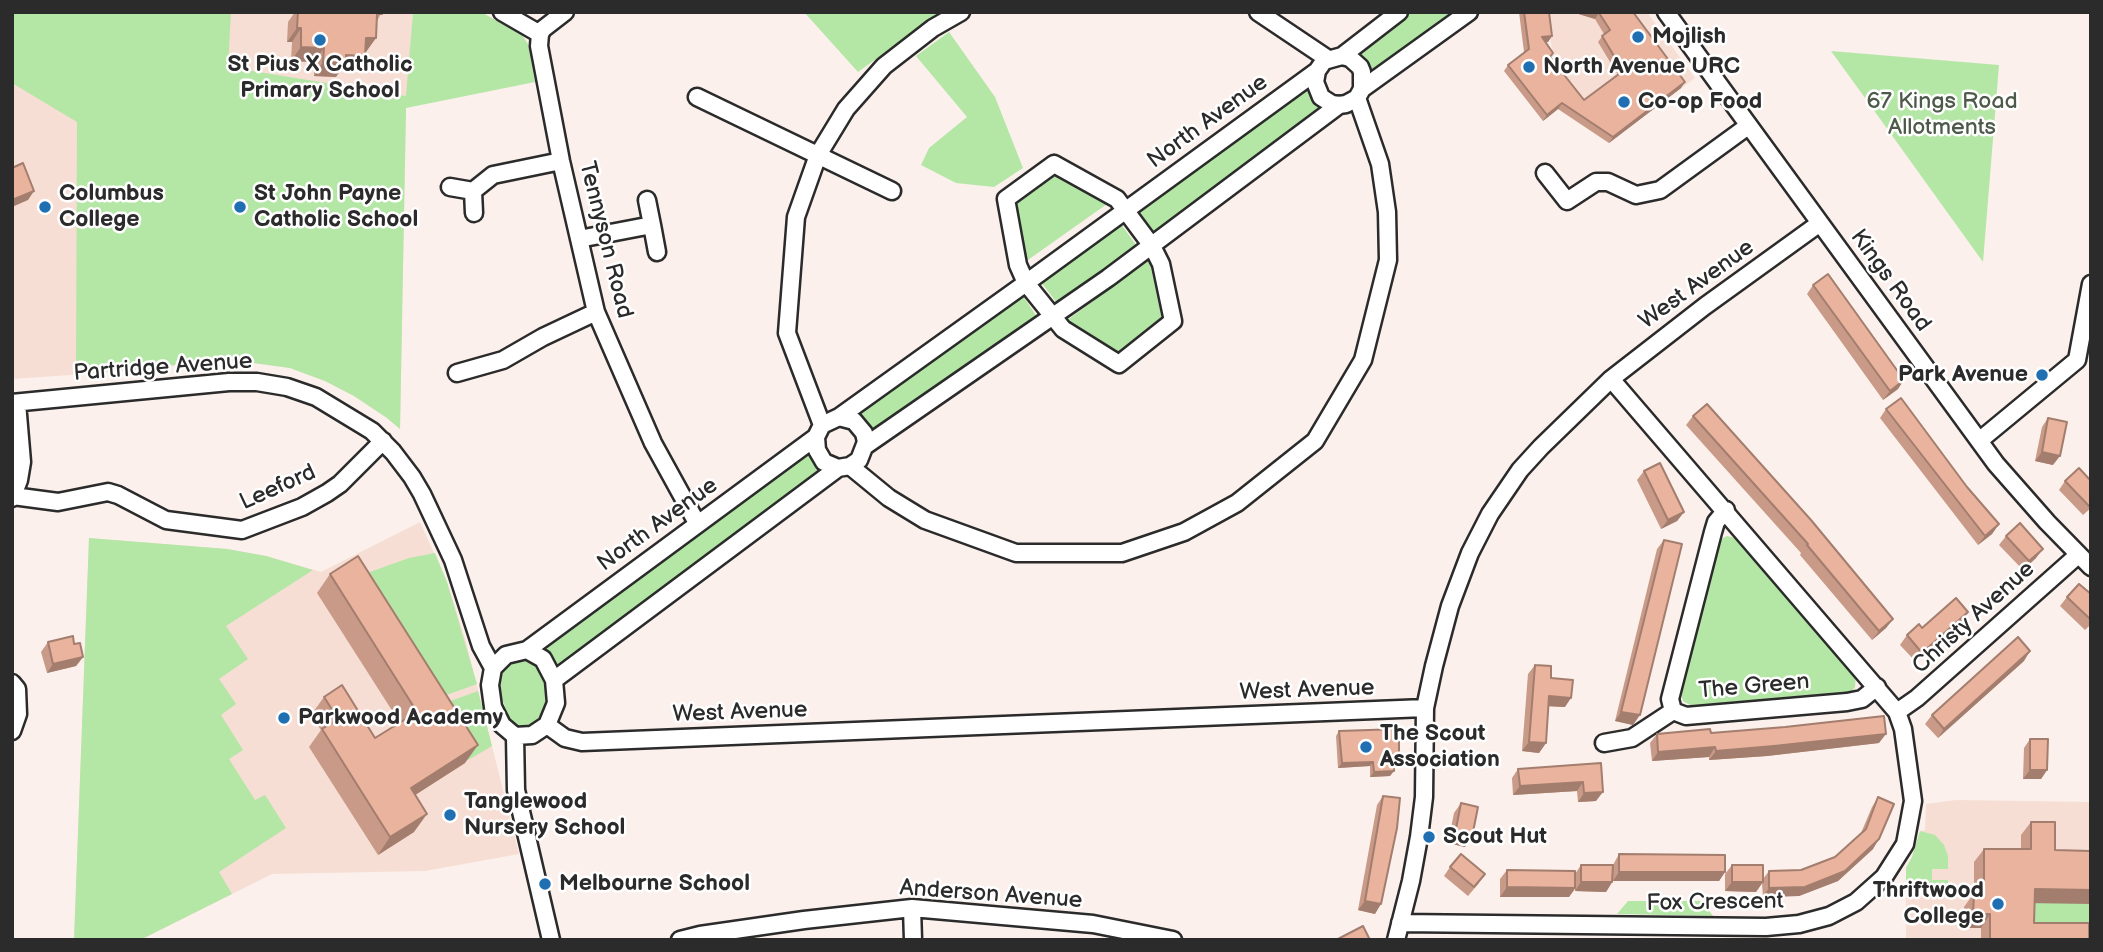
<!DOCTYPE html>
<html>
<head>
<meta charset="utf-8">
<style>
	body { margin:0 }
	#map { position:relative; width:2103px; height:952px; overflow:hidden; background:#fbf0eb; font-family:"Balsamiq Sans",sans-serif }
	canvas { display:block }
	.frame { position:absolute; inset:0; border:14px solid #2b2b2b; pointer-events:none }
</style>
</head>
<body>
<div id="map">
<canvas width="2103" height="952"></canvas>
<div class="frame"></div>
</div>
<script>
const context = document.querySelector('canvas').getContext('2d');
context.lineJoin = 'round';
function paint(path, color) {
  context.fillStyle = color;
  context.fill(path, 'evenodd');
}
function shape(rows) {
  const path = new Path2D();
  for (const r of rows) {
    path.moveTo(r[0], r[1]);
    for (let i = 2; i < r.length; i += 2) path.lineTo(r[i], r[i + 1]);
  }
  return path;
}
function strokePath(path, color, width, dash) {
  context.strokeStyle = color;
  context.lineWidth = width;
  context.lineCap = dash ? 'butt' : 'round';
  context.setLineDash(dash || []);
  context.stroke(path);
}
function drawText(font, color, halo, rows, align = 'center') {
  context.font = font + ' "Balsamiq Sans",sans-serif';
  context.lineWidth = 5;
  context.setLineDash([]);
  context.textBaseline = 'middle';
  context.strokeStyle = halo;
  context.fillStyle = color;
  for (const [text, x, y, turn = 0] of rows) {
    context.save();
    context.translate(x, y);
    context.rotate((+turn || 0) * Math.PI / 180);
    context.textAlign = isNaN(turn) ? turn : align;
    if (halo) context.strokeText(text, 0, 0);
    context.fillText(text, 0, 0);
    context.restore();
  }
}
const built = shape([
	[12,12,413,12,406,108,400,429,387,418,354,396,325,381,290,368,246,362,213,361,142,370,12,379],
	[1548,12,1647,12,1695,78,1609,143,1567,115,1580,99,1553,61],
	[420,522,447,582,466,642,519,854,425,871,272,874,140,940,74,940,89,538,227,549,266,556,321,572],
	[1956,800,2091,802,2091,940,1906,940,1906,868,1912,857,1920,831,1925,830,1926,804]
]);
const green = shape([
	[12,12,231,12,228,67,406,96,413,12,481,12,522,35,528,44,535,82,406,108,400,429,387,418,354,396,325,381,290,368,246,362,213,361,76,375,77,122,12,83],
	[804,12,941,12,858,72],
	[1412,12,1458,12,1372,76,1356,54],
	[949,32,995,97,1023,168,994,187,956,183,921,165,929,148,967,117,916,56],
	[1831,51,1999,65,1983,262,1860,91],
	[1305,87,1322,110,1155,233,1138,210],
	[1058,174,1107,204,1025,262,1012,207],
	[1121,224,1136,245,1057,303,1041,282],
	[1149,260,1163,323,1121,353,1066,321],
	[1023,296,1037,317,872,434,857,413],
	[808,450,824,471,557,666,542,645],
	[1727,536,1740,539,1856,673,1855,687,1851,693,1845,696,1695,708,1683,701,1679,686,1719,540],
	[89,538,227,549,266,556,313,570,226,626,248,659,219,679,236,704,221,715,243,750,229,759,255,800,265,795,286,828,219,872,232,894,140,940,74,940],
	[435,553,447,582,477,684,430,701,353,578,409,558],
	[518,660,530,660,539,664,546,675,548,703,545,717,530,728,520,727,510,720,501,696,500,678,507,665],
	[478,691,492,746,468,760,434,707],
	[1920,831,1935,835,1944,845,1948,856,1948,869,1932,869,1932,880,1948,880,1948,889,1932,899,1929,897,1929,881,1906,882,1906,868,1912,857],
	[1628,901,1702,901,1713,916,1617,914],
	[2025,903,2091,903,2091,940,2024,936]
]);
const minor = shape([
	[502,12,540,34],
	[565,12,543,29,540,34,539,46,561,161,596,312,653,443,697,523],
	[1258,12,1328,59],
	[1666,12,1996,464,2047,522,2091,567],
	[1342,56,1350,58,1360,67,1362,72,1362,89],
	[1317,71,1315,82,1321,97,1332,104,1339,105],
	[697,97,892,191],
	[1054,164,1117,199,1152,246,1161,264,1173,321,1119,364,1063,329,1026,283,1018,265,1006,199,1054,164],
	[1545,173,1567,201,1596,182,1608,182,1636,195,1660,190,1748,126],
	[450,187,473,191],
	[474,213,473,191,493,175,561,161],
	[652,225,657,252],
	[579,239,652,225,647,200],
	[457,373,503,360,543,337,596,312],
	[12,403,229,382,257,382,287,387,316,397,372,431,393,452,412,477,422,494,453,560,481,646,493,668],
	[839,417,854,421,864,433,866,442,859,460,850,466,838,468,824,462,817,450,816,437,822,425,839,417,1026,283,1317,71,1324,61,1342,56,1399,12],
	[822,425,787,333,796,217,818,155,846,109,884,66,933,28,961,12],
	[1979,441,2077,360,2091,284],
	[865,446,1108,278,1339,105,1346,104,1357,98,1362,89,1469,12],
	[850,466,889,498,925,520,1016,553,1122,553,1184,532,1237,503,1315,441,1363,360,1388,260,1387,212,1380,164,1357,98],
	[13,496,58,502,108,492,118,495,166,520,242,530,302,507,327,493,340,484,383,441],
	[12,498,19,480,22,462,17,403],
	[1726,510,1716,522,1713,532,1670,699,1673,711,1686,716,1847,702,1862,699,1877,687],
	[527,650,543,659,554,680,556,703,547,725,532,735,515,736,502,725,493,707,490,685,493,668,506,655,527,650,816,437],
	[554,680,838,468],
	[12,683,17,689,18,714,12,731],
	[1897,712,1917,698,2078,555],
	[547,725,565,738,582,742,1425,708],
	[515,736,516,790,551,940],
	[1604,743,1632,738,1673,711],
	[912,908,913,940],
	[1400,923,1766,927,1799,924,1829,916,1856,902,1884,877,1905,844,1913,801,1903,729,1897,712,1611,379],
	[680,940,700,935,804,920,912,908,1093,924,1173,940],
	[1396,940,1411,881,1419,837,1424,797,1425,708,1434,666,1450,606,1470,553,1490,514,1520,470,1541,447,1611,379,1705,306,1820,223]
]);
const wall = shape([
	[295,12,382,12,377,21,376,38,365,52,356,69,341,69,336,77,314,76,314,62,291,61,292,42,287,42,288,22],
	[1519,12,1549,12,1552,36,1548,42,1545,42,1550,58,1584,100,1618,75,1598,42,1604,34,1595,19,1572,12,1633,12,1681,88,1609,143,1558,109,1543,121,1504,71,1508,65,1524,52],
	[1813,285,1898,389,1883,400,1807,294],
	[1886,409,1967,487,1999,524,1992,534,1978,545,1880,418],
	[1693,416,1893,619,1886,628,1872,640,1800,555,1801,553,1686,425],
	[2048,418,2053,465,2035,461,2042,427],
	[1644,471,1684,512,1677,521,1661,529,1637,480],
	[2065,481,2091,508,2083,515,2059,490],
	[2006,536,2036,558,2023,570,1999,545],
	[1664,540,1633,725,1615,721,1657,549],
	[330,574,465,763,415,795,414,832,378,855,309,747,321,730,311,715,324,697,375,738,400,723,317,593],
	[2091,594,2091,624,2085,630,2060,606,2067,597],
	[1962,621,1916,662,1900,645,1907,635,1922,628],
	[48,642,83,657,76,666,47,673,41,652],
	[2024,661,1938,738,1925,724,1932,715],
	[1535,665,1551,678,1565,707,1548,706,1546,743,1539,753,1522,751,1528,674],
	[1339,731,1396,759,1393,759,1390,776,1370,777,1370,766,1338,768,1336,736],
	[1711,733,1879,743,1767,756,1709,760,1709,757,1652,761,1650,743,1657,734],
	[2030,739,2047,770,2041,779,2023,779,2024,748],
	[1601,763,1596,801,1578,802,1577,791,1513,795,1512,778,1518,769],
	[1383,796,1375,914,1358,910,1377,805],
	[1878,797,1873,849,1838,881,1799,896,1763,897,1762,883,1756,892,1725,891,1725,874,1732,865,1763,879,1769,871,1801,870,1835,857,1861,833,1872,807],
	[1461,803,1465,847,1448,843,1454,813],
	[2031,822,2034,923,2089,940,1981,940,1981,928,1964,928,1964,907,1974,893,1974,862,1984,849,2021,849,2021,835],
	[1619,854,1725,872,1719,881,1613,881,1606,892,1575,891,1575,889,1569,897,1500,897,1500,879,1507,870,1575,874,1581,865,1613,865],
	[1450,867,1479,883,1468,896,1444,876]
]);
const shadedWall = shape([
	[1572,12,1595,12,1599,13,1595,19],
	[297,28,301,28,292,42,287,42],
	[1552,36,1548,42,1537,43,1542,37],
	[366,38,376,38,366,52,356,52],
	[301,47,324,48,314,62,291,61],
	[346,55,365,56,356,69,341,69,336,77,314,76,323,62],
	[1685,82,1681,88,1609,143,1613,137],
	[1562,103,1558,109,1543,121,1547,115],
	[34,191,28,200,12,207,12,200],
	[1904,380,1898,389,1883,400,1890,391],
	[2042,452,2060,456,2053,465,2035,461],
	[1684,512,1677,521,1661,529,1668,520],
	[1999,524,1992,534,1978,545,1985,536],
	[2043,549,2036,558,2023,570,2029,561],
	[1968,612,1962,621,1916,662,1922,653],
	[1893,619,1886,628,1872,640,1879,631],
	[2030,651,2024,661,1938,738,1944,729],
	[83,657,76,666,47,673,53,664],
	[1549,696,1571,698,1565,707,1543,706],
	[1621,712,1640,715,1633,725,1615,721],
	[1886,734,1879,743,1767,756,1709,760,1716,751],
	[1529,742,1546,743,1539,753,1522,751],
	[478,745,465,763,398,806,411,788],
	[1715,747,1709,757,1652,761,1658,752],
	[1393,754,1399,754,1396,759,1390,759],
	[1373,762,1370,766,1338,768,1342,763],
	[2030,770,2047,770,2041,779,2023,779],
	[1394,771,1390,776,1370,777,1374,772],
	[1583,782,1577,791,1513,795,1520,786],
	[1603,792,1596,801,1578,802,1584,793],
	[427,814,414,832,378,855,390,837],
	[1455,834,1472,837,1465,847,1448,843],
	[1879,839,1873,849,1838,881,1799,896,1763,897,1769,888],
	[1619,872,1725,872,1719,881,1613,881],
	[1581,882,1612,882,1606,892,1575,891],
	[1732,882,1763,882,1756,892,1725,891],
	[1507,887,1575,888,1569,897,1500,897],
	[2035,889,2091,890,2091,904,2025,903],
	[1365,901,1381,904,1375,914,1358,910],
	[1973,914,1990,914,1981,928,1964,928]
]);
const building = shape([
	[298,12,382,12,382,14,377,14,376,38,366,38,365,56,346,55,346,63,323,62,324,48,301,47,301,28,297,28,298,12],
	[1524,12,1549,12,1552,36,1542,37,1553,53,1550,57,1584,100,1623,71,1602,36,1610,30,1599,13,1595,12,1633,12,1685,82,1613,137,1562,103,1547,115,1508,65,1529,49,1524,12],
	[23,163,34,191,12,200,12,168,23,163],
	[1828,274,1904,380,1890,391,1813,285,1828,274],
	[1901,398,1967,487,1999,524,1985,536,1886,409,1901,398],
	[1707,404,1811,520,1893,619,1879,631,1807,545,1808,544,1693,416,1707,404],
	[2048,418,2067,422,2060,456,2042,452,2048,418],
	[1660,463,1684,512,1668,520,1644,471,1660,463],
	[2079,468,2091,481,2091,505,2089,506,2065,481,2079,468],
	[2020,523,2043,549,2029,561,2006,536,2020,523],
	[1664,540,1682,544,1640,715,1621,712,1664,540],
	[358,556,478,745,411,788,427,814,390,837,322,729,338,719,324,697,342,685,375,738,417,712,330,574,358,556],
	[2079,584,2091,594,2091,620,2067,597,2079,584],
	[1956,598,1968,612,1922,653,1907,635,1919,624,1922,628,1956,598],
	[73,636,74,644,80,643,83,657,53,664,48,642,73,636],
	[2018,637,2030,651,1944,729,1932,715,2018,637],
	[1535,665,1551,666,1551,678,1573,680,1571,698,1549,696,1546,743,1529,742,1535,665],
	[1884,716,1886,734,1774,746,1716,751,1715,747,1658,752,1657,734,1710,729,1711,733,1785,727,1884,716],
	[1399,729,1399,754,1393,754,1394,771,1374,772,1373,762,1342,763,1339,731,1399,729],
	[2030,739,2048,739,2047,770,2030,770,2030,739],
	[1601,763,1603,792,1584,793,1583,782,1520,786,1518,769,1601,763],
	[1383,796,1400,798,1397,828,1381,904,1365,901,1383,796],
	[1878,797,1894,804,1879,839,1845,871,1805,887,1769,888,1769,871,1801,870,1835,857,1866,829,1878,797],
	[1461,803,1478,807,1472,837,1455,834,1461,803],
	[2031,822,2055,822,2055,850,2091,851,2091,890,2035,889,2034,923,2089,923,2089,940,1990,940,1990,914,1973,914,1974,893,1979,893,1979,888,1984,888,1984,849,2031,849,2031,822],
	[1461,854,1485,874,1474,887,1450,867,1461,854],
	[1619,854,1725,855,1725,872,1619,872,1619,854],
	[1581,865,1613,865,1612,882,1581,882,1581,865],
	[1732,865,1763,865,1763,882,1732,882,1732,865],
	[1507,870,1575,871,1575,888,1507,887,1507,870],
	[1363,926,1370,940,1336,940,1363,926]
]);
const markers = [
	[1638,37,7,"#1f6fb2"],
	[320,40,7,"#1f6fb2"],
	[1529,67,7,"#1f6fb2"],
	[1624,102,7,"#1f6fb2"],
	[45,207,7,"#1f6fb2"],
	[240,207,7,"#1f6fb2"],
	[2042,375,7,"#1f6fb2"],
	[284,718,7,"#1f6fb2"],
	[1366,747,7,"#1f6fb2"],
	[450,815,7,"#1f6fb2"],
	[1429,837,7,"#1f6fb2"],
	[545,884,7,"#1f6fb2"],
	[1998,904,7,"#1f6fb2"]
];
const poiNames = [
	["Mojlish",1652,37],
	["St Pius X Catholic",320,65,"center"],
	["Primary School",320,91,"center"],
	["North Avenue URC",1543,67],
	["Co-op Food",1638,102],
	["Columbus",59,194],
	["College",59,220],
	["St John Payne",254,194],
	["Catholic School",254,220],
	["Park Avenue",2028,375,"right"],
	["Parkwood Academy",298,718],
	["The Scout",1380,734],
	["Association",1380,760],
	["Tanglewood",464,802],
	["Nursery School",464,828],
	["Scout Hut",1443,837],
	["Melbourne School",559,884],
	["Thriftwood",1984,891,"right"],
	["College",1984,917,"right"]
];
const parkNames = [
	["67 Kings Road",1942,102],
	["Allotments",1942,128]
];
const streetNames = [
	["North Avenue",1208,122,-36],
	["Tennyson Road",605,240,76],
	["Kings Road",1890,281,54],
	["West Avenue",1697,285,-36],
	["Partridge Avenue",163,368,-4],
	["Leeford",278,488,-24],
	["North Avenue",658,525,-36],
	["Christy Avenue",1974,618,-42],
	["The Green",1754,687,-5],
	["West Avenue",1307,691,-2],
	["West Avenue",740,713,-2],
	["Anderson Avenue",991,895,4],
	["Fox Crescent",1715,903,-1]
];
paint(built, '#f6ded4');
paint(green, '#b4e6a6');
strokePath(minor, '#2b2b2b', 21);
strokePath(minor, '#fff', 16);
paint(wall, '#c89a87');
paint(shadedWall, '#a37d6e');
paint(building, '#e9b39d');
strokePath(building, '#a37d6e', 2);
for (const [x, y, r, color] of markers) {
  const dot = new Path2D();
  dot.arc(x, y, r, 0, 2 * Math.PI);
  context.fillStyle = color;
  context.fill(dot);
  strokePath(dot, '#fff', 2.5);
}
drawText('bold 23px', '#2b2b2b', '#fff', poiNames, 'left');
drawText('23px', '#4d5a4a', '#fff', parkNames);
drawText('23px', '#2b2b2b', '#fff', streetNames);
</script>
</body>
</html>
